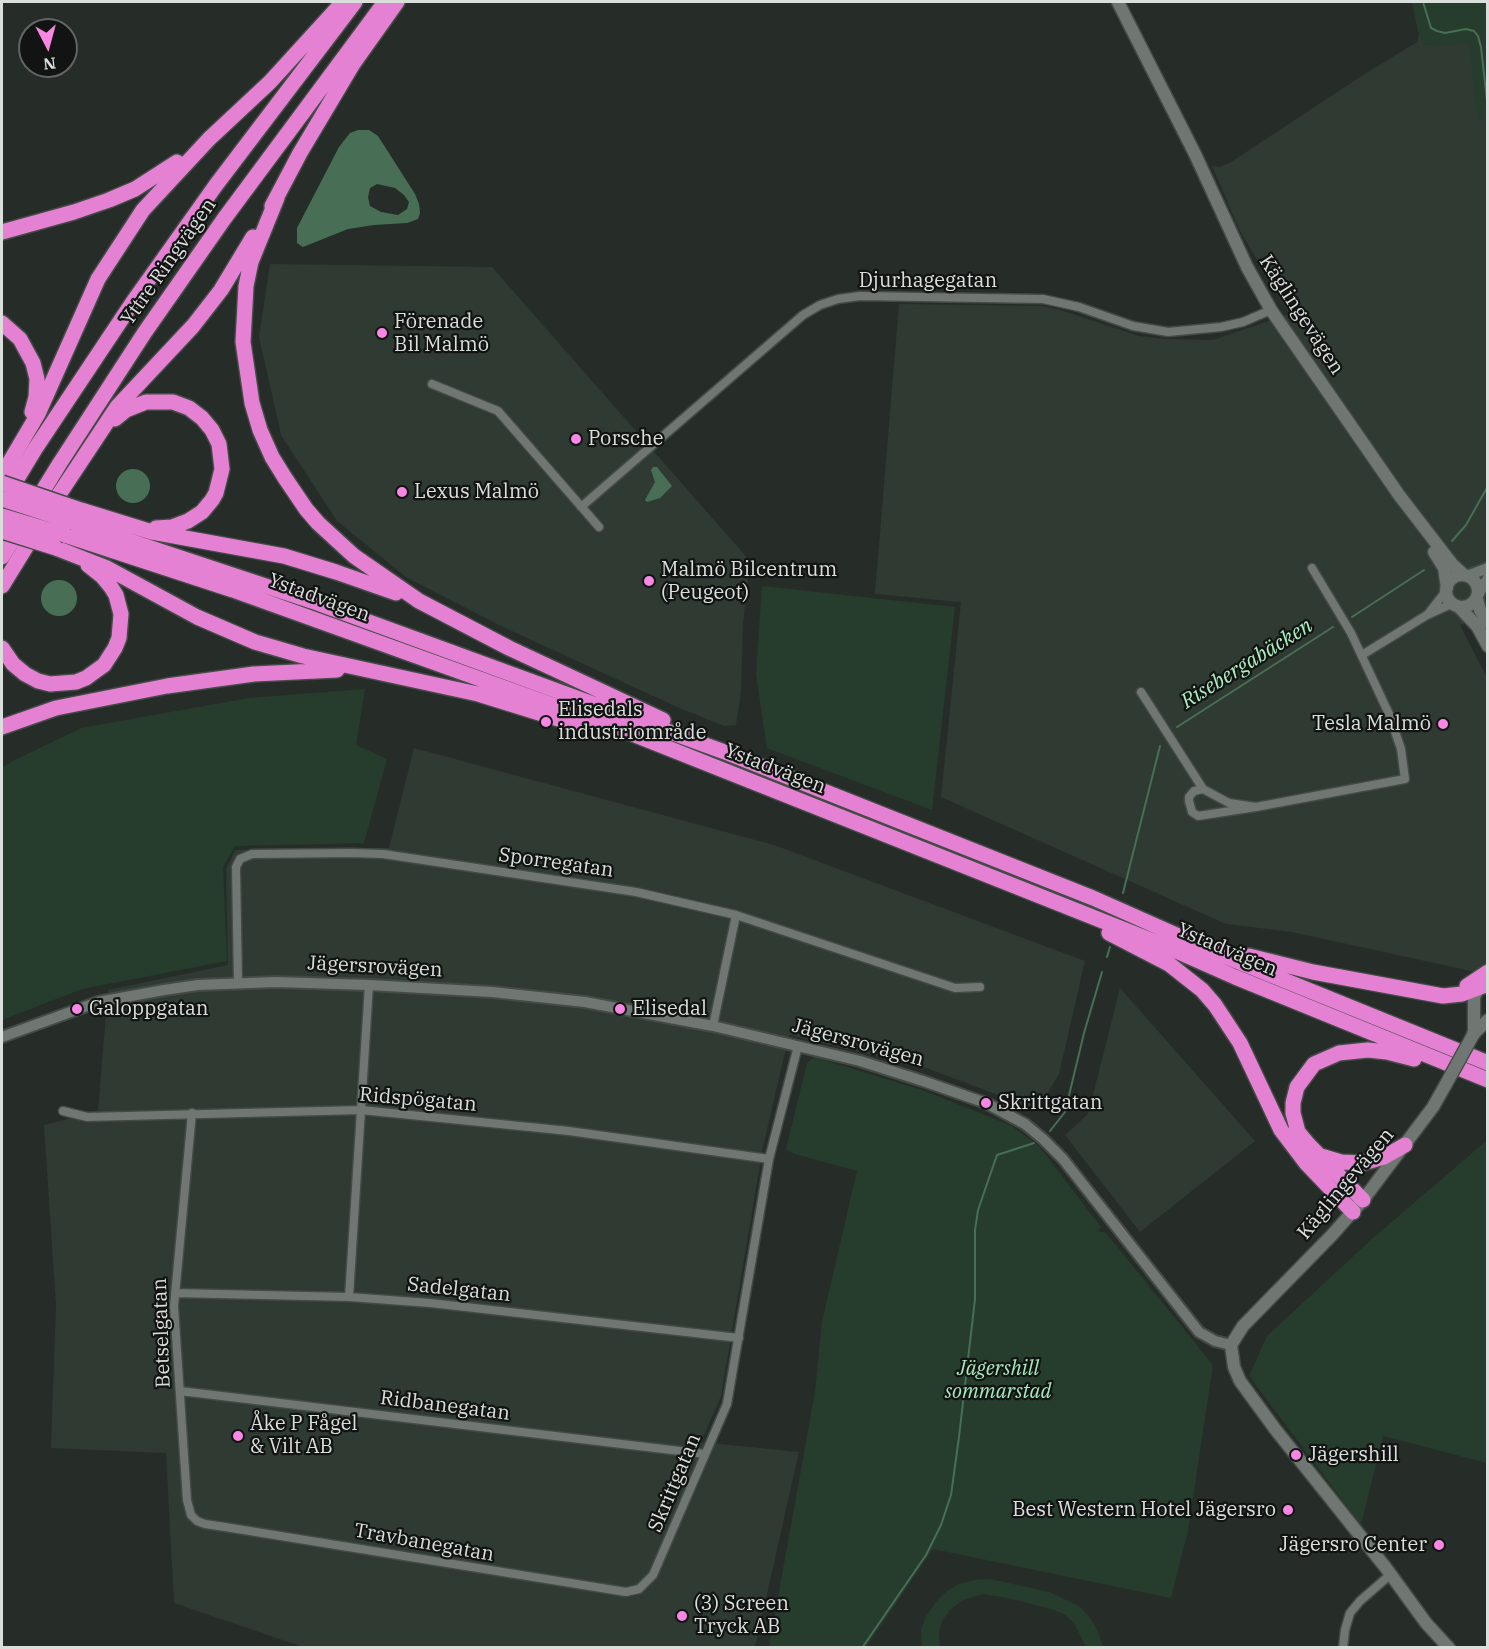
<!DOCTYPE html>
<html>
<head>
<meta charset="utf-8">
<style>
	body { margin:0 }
	#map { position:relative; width:1489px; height:1649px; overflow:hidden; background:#262d28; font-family:"IBM Plex Serif",serif }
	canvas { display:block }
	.frame { position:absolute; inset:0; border:3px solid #dbdfdc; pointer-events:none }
	.north { position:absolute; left:18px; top:18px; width:60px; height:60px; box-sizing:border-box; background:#111412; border:2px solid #626563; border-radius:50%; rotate:174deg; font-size:16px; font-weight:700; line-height:24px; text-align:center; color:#dbdfdc }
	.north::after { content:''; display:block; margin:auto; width:21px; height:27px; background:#fb87e5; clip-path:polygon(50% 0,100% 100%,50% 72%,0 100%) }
</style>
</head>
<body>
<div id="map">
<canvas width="1489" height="1649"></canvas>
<div class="frame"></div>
<div class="north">N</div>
</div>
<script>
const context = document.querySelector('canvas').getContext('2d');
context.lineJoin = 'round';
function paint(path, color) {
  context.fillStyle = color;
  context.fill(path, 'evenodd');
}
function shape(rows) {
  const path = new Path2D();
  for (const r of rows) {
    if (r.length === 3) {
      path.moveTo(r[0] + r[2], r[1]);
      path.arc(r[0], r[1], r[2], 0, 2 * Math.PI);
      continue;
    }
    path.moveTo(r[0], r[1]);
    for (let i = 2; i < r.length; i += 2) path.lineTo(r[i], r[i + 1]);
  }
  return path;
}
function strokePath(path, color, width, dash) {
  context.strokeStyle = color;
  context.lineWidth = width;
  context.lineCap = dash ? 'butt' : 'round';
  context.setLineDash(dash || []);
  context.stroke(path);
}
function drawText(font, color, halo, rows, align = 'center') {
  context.font = font + ' "IBM Plex Serif",serif';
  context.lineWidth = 4.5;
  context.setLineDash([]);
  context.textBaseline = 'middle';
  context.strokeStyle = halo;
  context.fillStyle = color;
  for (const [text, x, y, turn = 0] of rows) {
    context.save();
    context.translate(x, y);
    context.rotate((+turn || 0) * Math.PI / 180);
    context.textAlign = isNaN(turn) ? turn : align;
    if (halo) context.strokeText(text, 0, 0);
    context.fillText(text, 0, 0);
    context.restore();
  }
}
const built = shape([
	[1412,2,1487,2,1488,614,1460,625,1487,678,1488,967,1480,973,1292,932,1226,924,941,797,961,602,875,594,899,304,1042,306,1057,309,1139,336,1167,339,1213,340,1289,314,1239,229,1212,166,1220,167,1231,162,1363,75,1417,42,1419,35],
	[270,264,492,267,750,561,743,624,741,692,736,725,724,726,677,707,501,626,406,577,337,521,281,435,259,337],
	[414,748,774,845,1085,961,1059,1074,1036,1112,1006,1098,926,1068,789,1035,763,1147,721,1396,701,1442,799,1452,755,1647,303,1647,174,1603,166,1453,51,1448,56,1305,44,1125,98,1111,108,990,228,965,226,869,235,850,389,848],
	[1120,988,1255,1141,1140,1232,1065,1135,1088,1114]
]);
const green = shape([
	[1412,2,1487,2,1487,119,1478,121,1469,44,1423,45],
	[762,586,955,607,932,810,767,748,756,674],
	[365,689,356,745,387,759,364,843,235,846,223,867,227,961,82,989,2,1020,2,768,13,761,81,728,249,698],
	[814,1057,922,1090,1010,1125,1039,1146,1101,1227,1098,1231,1106,1233,1213,1365,1188,1531,1171,1598,933,1549,866,1647,769,1647,815,1392,822,1322,857,1171,795,1154,786,1149,807,1063],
	[1485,1142,1488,1143,1487,1463,1383,1436,1361,1525,1249,1376,1267,1336,1373,1238],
	[990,1579,1049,1592,1079,1606,1091,1619,1099,1634,1103,1647,1086,1647,1074,1623,1064,1614,1054,1610,1008,1598,983,1594,961,1601,950,1610,942,1621,939,1632,940,1647,922,1647,921,1629,926,1616,936,1602,947,1591,959,1584,974,1580]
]);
const water = shape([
	[358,130,369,130,378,136,415,194,419,204,420,213,418,219,407,223,374,225,348,229,303,247,297,243,297,228,339,147,350,133],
	[377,184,395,188,404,195,409,202,407,209,398,215,381,212,370,206,368,197,370,188],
	[653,467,657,467,672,486,660,498,647,502,645,500,655,482,651,470],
	[133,486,17],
	[59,598,18]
]);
const stream = shape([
	[1423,2,1431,28,1437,31,1445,33,1466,29,1474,31,1478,36,1481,47,1488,110],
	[1452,541,1466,525,1488,486],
	[1352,617,1424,570],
	[1177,727,1333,627],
	[1123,893,1160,746],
	[1107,957,1110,947],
	[1050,1131,1065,1112,1084,1033,1102,972],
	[862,1648,926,1555,941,1525,951,1495,959,1437,975,1299,975,1230,978,1210,997,1155,1034,1143]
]);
const minor = shape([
	[432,384,498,411,599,527],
	[581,507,803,315,820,305,838,299,860,296,1043,299,1079,307,1133,326,1168,332,1221,327,1243,322,1271,310],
	[1428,614,1446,591],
	[1362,655,1427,615,1449,605,1455,605],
	[1141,692,1203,789],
	[1256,807,1198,816,1192,812,1189,801,1189,797,1194,791,1203,789,1229,803,1256,807,1405,779,1401,749,1389,714,1351,633,1312,568],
	[238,983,236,867,240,859,252,854,351,853,383,854,636,892,736,915,955,988,980,987],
	[713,1026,736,915],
	[63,1111,87,1117,361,1110,569,1131,769,1159],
	[192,1113,174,1306,187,1500,191,1515,197,1521,205,1524,225,1527,626,1592,639,1589,653,1575,727,1404,769,1159,798,1046],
	[175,1293,349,1297,430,1303,739,1338],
	[349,1297,369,985],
	[180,1391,705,1454],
	[1343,1648,1345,1630,1350,1613,1360,1601,1391,1574]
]);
const tertiary = shape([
	[1467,576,1488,568],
	[1478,595,1488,578],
	[2,1037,98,1002,164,990,198,985,276,982,369,985,492,992,585,1002,713,1026,860,1061,923,1081,986,1103,1025,1124,1043,1139,1063,1159,1199,1332,1215,1341,1231,1345]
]);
const secondary = shape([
	[1118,2,1195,154,1247,267,1271,310,1399,495,1452,564,1464,575],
	[1434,552,1444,568,1447,588],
	[1462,591,16],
	[1477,599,1480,610,1488,623],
	[1459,607,1477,626,1488,646],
	[1473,1034,1488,1020],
	[1474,1034,1474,997,1477,991,1484,985],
	[1446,1084,1433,1107,1363,1200,1332,1235,1243,1326,1231,1345,1234,1367,1240,1381,1275,1429,1386,1568,1426,1623,1449,1648]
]);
const motorway = shape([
	[277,198,251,262,246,286,243,342,252,403,260,430,272,457,285,478,306,509,318,523,354,556,419,601,509,648,663,720],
	[272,206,300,153,353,64,397,2],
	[2,232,74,212,109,200,135,189,177,162],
	[2,323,20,339,33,363,37,379,36,397,32,412],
	[115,419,126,410,146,402,173,402,189,408,202,418,212,430,219,444,222,469,216,493,212,500,202,512,188,521,172,527,156,528],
	[2,475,38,414,98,279,143,210,209,139,270,82,343,2],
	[6,497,35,449,135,299,216,185,355,2],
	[81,510,152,532,284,556,336,572,396,593],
	[73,522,317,603,730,754,1093,898,1217,953,1488,1063],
	[65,535,233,590,630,733,1158,943,1235,977,1488,1080],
	[56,548,107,568,197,617,255,642,303,656,478,694,578,725],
	[2,557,60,463,145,332,224,219,385,2],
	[2,586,50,508,117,407,193,326,221,290,253,237],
	[2,648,13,664,25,674,38,681,50,684,76,682,86,678,104,665,115,648,119,638,121,614,116,595,111,587,102,576,88,565],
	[2,727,56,708,167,686,254,674,337,670],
	[1109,933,1169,964,1202,990,1215,1005,1240,1043,1281,1130,1306,1163,1353,1212],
	[1249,956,1313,972,1443,996,1462,994,1483,986],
	[1467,986,1488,972],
	[1321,1156,1341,1162,1363,1163,1384,1157,1405,1145],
	[1363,1200,1308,1144,1298,1132,1293,1113,1293,1103,1297,1087,1314,1064,1339,1053,1368,1050,1387,1052,1414,1059]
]);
const secondaryBridge = shape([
	[1446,1084,1473,1035]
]);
const motorwayBridge = shape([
	[2,483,81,510],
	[2,499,73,522],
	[2,516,65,535],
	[2,531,56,548]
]);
const markers = [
	[382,333,6,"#fb87e5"],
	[576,439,6,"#fb87e5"],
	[402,492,6,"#fb87e5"],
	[649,581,6,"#fb87e5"],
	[546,722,6,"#fb87e5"],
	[1443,724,6,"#fb87e5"],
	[77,1009,6,"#fb87e5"],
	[620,1009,6,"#fb87e5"],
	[986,1103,6,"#fb87e5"],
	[238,1436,6,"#fb87e5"],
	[1296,1455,6,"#fb87e5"],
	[1288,1510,6,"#fb87e5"],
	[1439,1545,6,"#fb87e5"],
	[682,1616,6,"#fb87e5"]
];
const streetNames = [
	["Yttre Ringvägen",169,262,-55],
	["Djurhagegatan",928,281],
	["Käglingevägen",1301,315,57],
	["Ystadvägen",319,598,20],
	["Ystadvägen",775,769,21],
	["Sporregatan",556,863,8],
	["Ystadvägen",1227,950,23],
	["Jägersrovägen",375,967,3],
	["Jägersrovägen",858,1043,15],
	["Ridspögatan",418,1100,5],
	["Käglingevägen",1346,1184,-50],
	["Sadelgatan",459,1290,6],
	["Betselgatan",162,1333,-92],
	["Ridbanegatan",445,1406,7],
	["Skrittgatan",675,1483,-67],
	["Travbanegatan",424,1543,10]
];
const poiNames = [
	["Förenade",394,322],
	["Bil Malmö",394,345],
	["Porsche",588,439],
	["Lexus Malmö",414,492],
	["Malmö Bilcentrum",661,570],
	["(Peugeot)",661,593],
	["Elisedals",558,710],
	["industriområde",558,733],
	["Tesla Malmö",1431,724,"right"],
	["Galoppgatan",89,1009],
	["Elisedal",632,1009],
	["Skrittgatan",998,1103],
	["Åke P Fågel",250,1424],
	["& Vilt AB",250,1447],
	["Jägershill",1308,1455],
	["Best Western Hotel Jägersro",1276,1510,"right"],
	["Jägersro Center",1427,1545,"right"],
	["(3) Screen",694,1604],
	["Tryck AB",694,1627]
];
const parkNames = [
	["Jägershill",998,1369],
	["sommarstad",998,1392]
];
const waterNames = [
	["Risebergabäcken",1247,664,-32]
];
paint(built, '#2e3a32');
paint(green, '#263c2d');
paint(water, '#486f55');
strokePath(stream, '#486f55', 2);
strokePath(minor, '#444a46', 11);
strokePath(tertiary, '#444a46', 14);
strokePath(secondary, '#444a46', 15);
strokePath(motorway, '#444a46', 18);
strokePath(minor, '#707772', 8);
strokePath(tertiary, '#707772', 10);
strokePath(secondary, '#707772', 12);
strokePath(motorway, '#e581d2', 15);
strokePath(secondaryBridge, '#444a46', 15, []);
strokePath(motorwayBridge, '#444a46', 18, []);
strokePath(secondaryBridge, '#707772', 12);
strokePath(motorwayBridge, '#e581d2', 15);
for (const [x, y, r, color] of markers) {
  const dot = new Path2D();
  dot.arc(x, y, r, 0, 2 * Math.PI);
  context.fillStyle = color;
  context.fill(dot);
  strokePath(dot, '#111412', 2);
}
drawText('20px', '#dbdfdc', '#111412', streetNames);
drawText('20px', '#dbdfdc', '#111412', poiNames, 'left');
drawText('italic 20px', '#a8eabd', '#111412', parkNames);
drawText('italic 21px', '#aff0c3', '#111412', waterNames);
</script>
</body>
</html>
